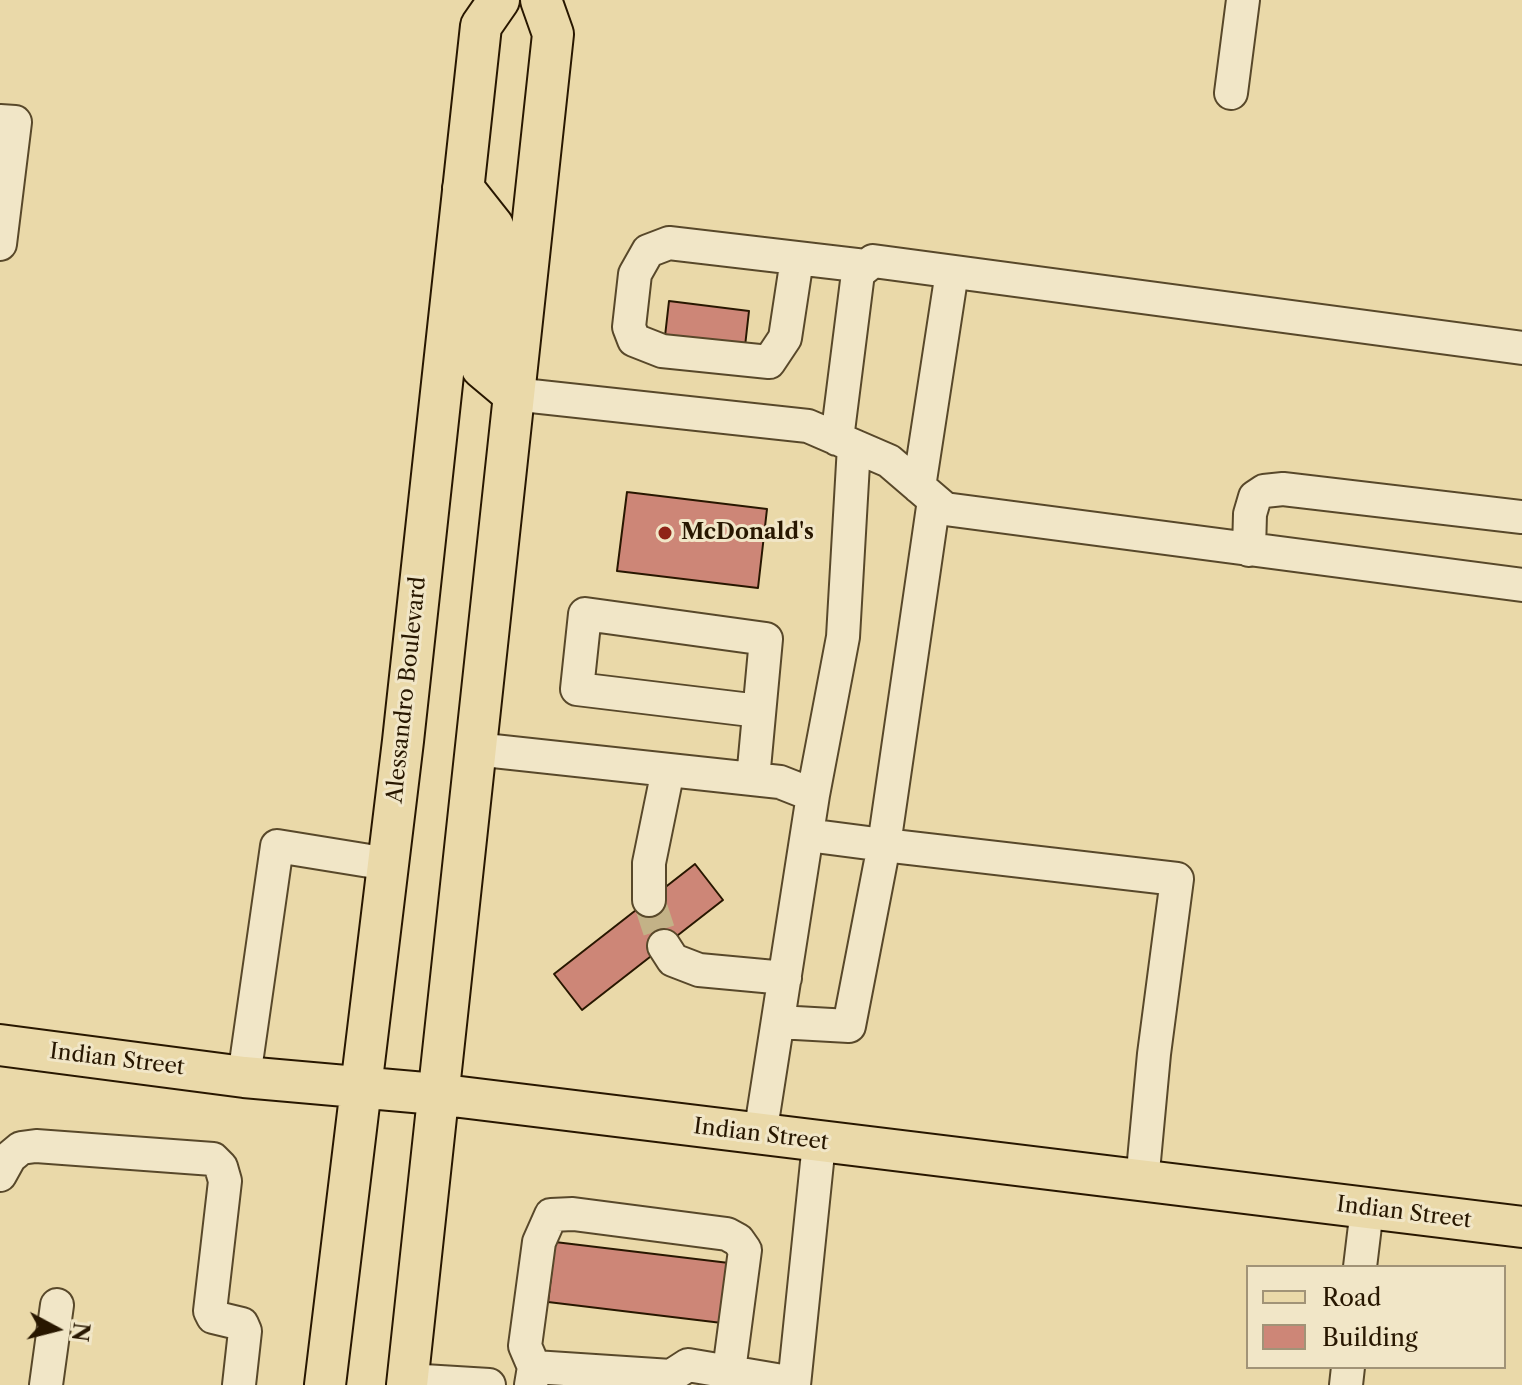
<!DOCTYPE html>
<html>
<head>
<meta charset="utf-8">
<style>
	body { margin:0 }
	#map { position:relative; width:1522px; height:1385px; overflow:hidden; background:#ead9a9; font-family:"Libre Caslon Text",serif }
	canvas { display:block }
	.legend { position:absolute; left:1246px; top:1265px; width:260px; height:104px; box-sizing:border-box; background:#f1e6c7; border:2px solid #a19377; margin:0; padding:10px 14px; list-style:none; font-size:24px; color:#281700 }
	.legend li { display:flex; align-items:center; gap:16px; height:40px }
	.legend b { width:40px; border:2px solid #a19377 }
	.north { position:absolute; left:16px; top:1289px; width:80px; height:80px; -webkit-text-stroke:6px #f1e6c7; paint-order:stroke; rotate:97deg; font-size:22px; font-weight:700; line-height:32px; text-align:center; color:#281700 }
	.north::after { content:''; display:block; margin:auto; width:28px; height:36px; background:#281700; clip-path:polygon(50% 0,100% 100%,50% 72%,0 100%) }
</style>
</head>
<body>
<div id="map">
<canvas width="1522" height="1385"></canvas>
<ul class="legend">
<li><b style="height:10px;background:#ead9a9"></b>Road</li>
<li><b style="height:22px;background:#cd8677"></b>Building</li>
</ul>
<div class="north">N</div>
</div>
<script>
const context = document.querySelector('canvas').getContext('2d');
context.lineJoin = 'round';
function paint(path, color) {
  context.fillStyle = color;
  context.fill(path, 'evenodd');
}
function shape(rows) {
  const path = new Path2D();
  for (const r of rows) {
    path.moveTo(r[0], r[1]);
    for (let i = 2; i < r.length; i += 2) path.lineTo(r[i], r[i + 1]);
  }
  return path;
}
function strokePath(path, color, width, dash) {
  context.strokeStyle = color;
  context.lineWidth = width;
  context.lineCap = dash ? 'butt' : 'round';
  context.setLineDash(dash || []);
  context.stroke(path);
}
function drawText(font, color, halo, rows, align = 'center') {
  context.font = font + ' "Libre Caslon Text",serif';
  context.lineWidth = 6;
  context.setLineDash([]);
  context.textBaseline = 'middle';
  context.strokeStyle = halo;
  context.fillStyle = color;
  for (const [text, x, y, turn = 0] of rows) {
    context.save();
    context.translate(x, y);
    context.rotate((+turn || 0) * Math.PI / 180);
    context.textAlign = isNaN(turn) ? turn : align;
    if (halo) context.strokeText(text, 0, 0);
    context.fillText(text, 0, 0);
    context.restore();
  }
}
const building = shape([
	[669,301,749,311,744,355,664,345,669,301],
	[627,492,767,509,758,588,617,571,627,492],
	[695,864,723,900,582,1010,554,974,695,864],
	[555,1242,729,1263,722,1323,548,1302,555,1242]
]);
const minorTunnel = shape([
	[649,900,664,946]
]);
const minor = shape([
	[1231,93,1243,0],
	[0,121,15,122,0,244],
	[797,259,785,338,769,362,662,351,634,340,629,327,635,274,648,251,669,243,865,266],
	[513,394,808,426,889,461,945,509,1522,585],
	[837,439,858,273,873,261,1522,348],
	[919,487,952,272],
	[1249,550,1250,514,1255,497,1264,491,1283,489,1522,517],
	[475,749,780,782,813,795,760,1135],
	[753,779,766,639,585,614,577,689,759,711],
	[813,795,843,637,854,446],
	[807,835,884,845,934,500],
	[649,900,649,863,668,770],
	[664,946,673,960,699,970,785,978],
	[778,1022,849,1026,884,845,1177,879,1154,1054,1142,1182],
	[244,1077,277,846,388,864],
	[0,1175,10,1157,21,1148,36,1146,213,1159,221,1167,225,1181,210,1311,213,1317,242,1324,245,1331,239,1385],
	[1360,1267,1367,1209],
	[534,1367,671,1376,688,1365,794,1383],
	[407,1380,489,1385],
	[46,1385,57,1305],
	[531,1385,534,1367,525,1346,539,1242,551,1215,573,1214,727,1234,738,1240,745,1250,729,1371],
	[794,1385,819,1143],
	[1346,1385,1348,1367]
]);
const major = shape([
	[463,188,493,226,482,368,513,394],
	[0,1045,244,1077,436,1094,1522,1227],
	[325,1385,403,741,481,26,499,0],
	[407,1385,553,34,541,0]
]);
const markers = [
	[665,533,8,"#8f2418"]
];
const poiNames = [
	["McDonald's",681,533]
];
const streetNames = [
	["Alessandro Boulevard",407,690,-84],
	["Indian Street",117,1060,7],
	["Indian Street",761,1135,7],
	["Indian Street",1404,1213,7]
];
paint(building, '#cd8677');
strokePath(building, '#281700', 2);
strokePath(minorTunnel, '#c3b287', 32, [32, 16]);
strokePath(minor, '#58482a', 36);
strokePath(major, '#281700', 44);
strokePath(minor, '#f1e6c7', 32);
strokePath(major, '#ead9a9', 40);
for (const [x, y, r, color] of markers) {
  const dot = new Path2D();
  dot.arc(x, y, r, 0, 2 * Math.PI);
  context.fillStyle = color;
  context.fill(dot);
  strokePath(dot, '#f1e6c7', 3);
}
drawText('bold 22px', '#281700', '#f1e6c7', poiNames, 'left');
drawText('22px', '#281700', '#f1e6c7', streetNames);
</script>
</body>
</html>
